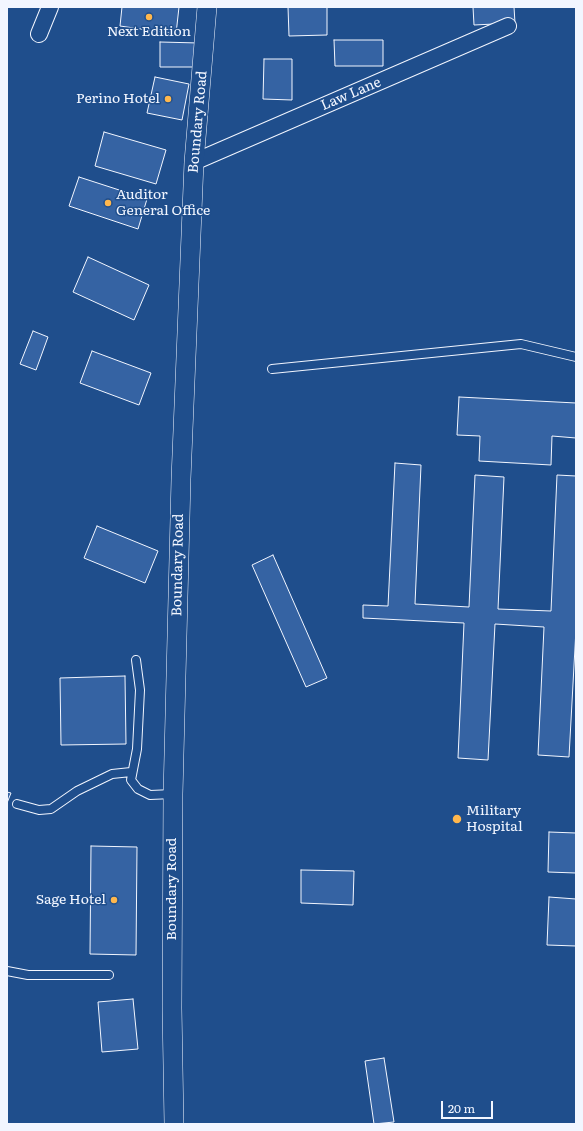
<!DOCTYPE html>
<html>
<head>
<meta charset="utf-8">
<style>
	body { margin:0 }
	#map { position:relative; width:583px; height:1131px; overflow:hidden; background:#1f4e8c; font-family:Literata,serif }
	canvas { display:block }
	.frame { position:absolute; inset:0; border:8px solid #f2f6ff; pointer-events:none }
	.scale { position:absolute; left:441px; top:1101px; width:52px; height:18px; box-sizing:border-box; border:2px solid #f2f6ff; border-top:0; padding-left:5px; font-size:12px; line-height:14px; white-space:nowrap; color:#f2f6ff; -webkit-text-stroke:3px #1f4e8c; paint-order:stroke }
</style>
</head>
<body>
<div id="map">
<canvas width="583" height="1131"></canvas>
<div class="frame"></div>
<div class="scale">20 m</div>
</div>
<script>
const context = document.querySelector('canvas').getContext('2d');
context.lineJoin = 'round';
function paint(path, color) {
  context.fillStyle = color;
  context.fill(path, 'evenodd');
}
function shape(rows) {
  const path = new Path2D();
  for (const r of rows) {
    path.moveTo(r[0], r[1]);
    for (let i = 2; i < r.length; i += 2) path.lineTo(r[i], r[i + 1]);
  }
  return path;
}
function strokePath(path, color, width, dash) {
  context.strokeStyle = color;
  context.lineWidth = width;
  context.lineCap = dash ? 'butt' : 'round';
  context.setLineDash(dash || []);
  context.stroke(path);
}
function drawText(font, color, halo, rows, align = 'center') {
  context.font = font + ' Literata,serif';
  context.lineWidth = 3;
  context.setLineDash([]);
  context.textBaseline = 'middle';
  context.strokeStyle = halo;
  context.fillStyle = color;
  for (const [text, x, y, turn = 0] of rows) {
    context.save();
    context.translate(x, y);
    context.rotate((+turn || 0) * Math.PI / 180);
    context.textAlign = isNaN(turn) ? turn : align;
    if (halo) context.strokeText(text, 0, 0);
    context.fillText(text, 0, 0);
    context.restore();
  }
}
const building = shape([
	[122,7,179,7,176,34,120,26,122,7],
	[288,7,327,7,327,35,289,36,288,7],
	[473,7,514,7,515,23,474,25,473,7],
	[334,40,383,40,383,66,335,66,334,40],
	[160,42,199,43,199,67,160,67,160,42],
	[264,59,292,59,292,100,263,99,264,59],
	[155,77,189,84,182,120,147,113,155,77],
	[104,132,166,150,156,184,95,166,104,132],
	[79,177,147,199,138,229,69,206,79,177],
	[88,257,149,285,134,320,73,292,88,257],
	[33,331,48,337,36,370,20,364,33,331],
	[92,351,151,373,139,405,80,383,92,351],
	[459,397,576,403,576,438,552,436,551,465,479,461,480,436,457,435,459,397],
	[395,463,421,465,415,604,469,607,475,475,504,477,498,609,551,611,557,475,576,476,576,629,569,757,538,755,544,627,495,624,488,760,458,758,464,623,363,618,363,605,388,606,395,463],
	[97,526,158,551,145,583,84,558,97,526],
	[273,555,327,678,306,687,252,565,273,555],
	[125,676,126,744,61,745,60,678,125,676],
	[7,792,11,793,7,803,7,792],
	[549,832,576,833,576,873,548,872,549,832],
	[91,846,137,847,136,955,90,954,91,846],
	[301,870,354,871,353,905,301,903,301,870],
	[549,897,576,899,576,946,547,945,549,897],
	[133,999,138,1049,102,1052,98,1002,133,999],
	[384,1058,394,1122,374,1124,365,1061,384,1058]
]);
const service = shape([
	[272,369,521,344,576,357],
	[136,660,140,690,137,749,131,780,138,789,150,795,173,794],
	[17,804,39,810,51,809,77,791,112,774,131,772],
	[7,971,28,975,109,975]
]);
const minor = shape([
	[39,34,50,7],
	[194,162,508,26]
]);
const tertiary = shape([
	[174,1124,172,1008,173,794,181,479,194,162,207,7]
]);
const markers = [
	[149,17,4,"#ffb74d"],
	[168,99,4,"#ffb74d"],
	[108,203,4,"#ffb74d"],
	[457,819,5,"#ffb74d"],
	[114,900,4,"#ffb74d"]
];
const poiNames = [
	["Next Edition",149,32,"center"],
	["Perino Hotel",160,99],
	["Auditor",116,195,"left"],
	["General Office",116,211,"left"],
	["Military",466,811,"left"],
	["Hospital",466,827,"left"],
	["Sage Hotel",106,900]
];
const streetNames = [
	["Law Lane",351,94,-23],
	["Boundary Road",198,122,-85],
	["Boundary Road",178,565,-89],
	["Boundary Road",172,889,-90]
];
paint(building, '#3563a3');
strokePath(building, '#f2f6ff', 1);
strokePath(service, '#f2f6ff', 10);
strokePath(minor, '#f2f6ff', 18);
strokePath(tertiary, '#f2f6ff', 20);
strokePath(service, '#1f4e8c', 8);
strokePath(minor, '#1f4e8c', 16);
strokePath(tertiary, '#1f4e8c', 19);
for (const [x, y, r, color] of markers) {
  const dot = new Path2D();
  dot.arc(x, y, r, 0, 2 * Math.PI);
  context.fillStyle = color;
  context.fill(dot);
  strokePath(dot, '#1f4e8c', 1.5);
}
drawText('14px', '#f2f6ff', '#1f4e8c', poiNames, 'right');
drawText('14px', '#f2f6ff', '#1f4e8c', streetNames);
</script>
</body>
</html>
